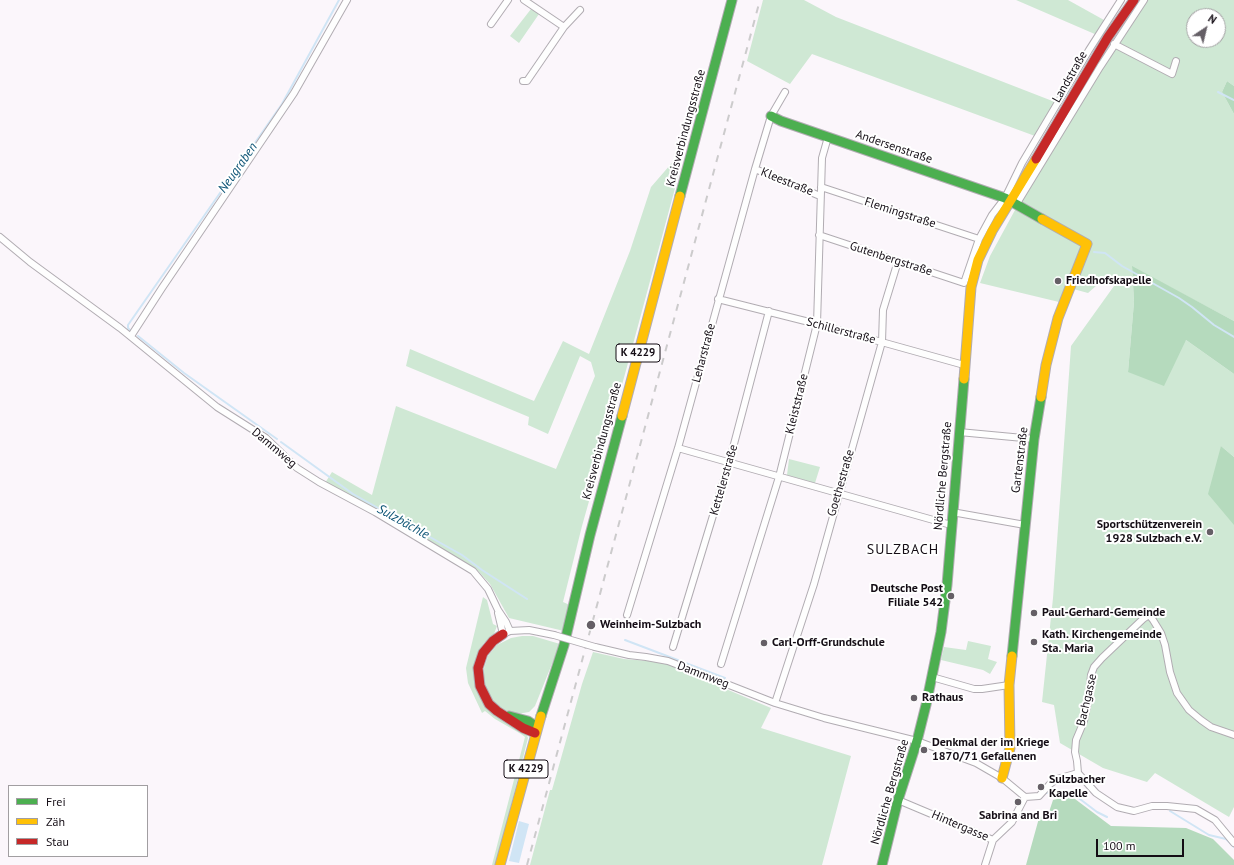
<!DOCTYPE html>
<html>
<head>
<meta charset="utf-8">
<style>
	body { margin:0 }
	#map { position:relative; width:1234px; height:865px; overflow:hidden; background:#fbf6fb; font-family:"PT Sans",sans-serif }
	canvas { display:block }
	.legend { position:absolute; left:8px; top:785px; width:140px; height:72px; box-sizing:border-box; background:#fff; border:1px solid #a19ea1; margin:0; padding:5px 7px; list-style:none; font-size:12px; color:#140d15 }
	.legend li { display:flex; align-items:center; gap:8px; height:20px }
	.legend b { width:20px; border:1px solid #a19ea1 }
	.north { position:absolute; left:1186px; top:8px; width:40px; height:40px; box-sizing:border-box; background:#fff; border:1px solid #a19ea1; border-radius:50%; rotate:35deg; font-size:11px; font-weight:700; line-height:16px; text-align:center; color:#140d15 }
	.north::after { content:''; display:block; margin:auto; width:14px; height:18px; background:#655f66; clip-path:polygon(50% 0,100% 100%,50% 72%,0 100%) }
	.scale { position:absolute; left:1096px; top:839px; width:88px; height:18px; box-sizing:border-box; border:2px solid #140d15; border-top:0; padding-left:5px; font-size:12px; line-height:14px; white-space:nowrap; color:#140d15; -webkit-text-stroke:3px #fff; paint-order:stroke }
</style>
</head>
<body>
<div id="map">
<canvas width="1234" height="865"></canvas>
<ul class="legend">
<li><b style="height:5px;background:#4caf50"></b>Frei</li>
<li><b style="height:5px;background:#ffc107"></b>Zäh</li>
<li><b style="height:5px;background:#c62828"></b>Stau</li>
</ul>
<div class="north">N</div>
<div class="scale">100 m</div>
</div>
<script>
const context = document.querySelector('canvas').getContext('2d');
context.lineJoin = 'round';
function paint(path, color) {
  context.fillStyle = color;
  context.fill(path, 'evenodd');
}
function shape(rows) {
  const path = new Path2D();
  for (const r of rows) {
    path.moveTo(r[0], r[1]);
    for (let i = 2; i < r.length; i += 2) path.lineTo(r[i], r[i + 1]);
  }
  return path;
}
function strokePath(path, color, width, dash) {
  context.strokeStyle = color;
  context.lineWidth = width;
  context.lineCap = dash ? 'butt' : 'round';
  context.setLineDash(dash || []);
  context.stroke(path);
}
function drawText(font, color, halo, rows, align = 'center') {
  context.font = font + ' "PT Sans",sans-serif';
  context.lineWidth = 4;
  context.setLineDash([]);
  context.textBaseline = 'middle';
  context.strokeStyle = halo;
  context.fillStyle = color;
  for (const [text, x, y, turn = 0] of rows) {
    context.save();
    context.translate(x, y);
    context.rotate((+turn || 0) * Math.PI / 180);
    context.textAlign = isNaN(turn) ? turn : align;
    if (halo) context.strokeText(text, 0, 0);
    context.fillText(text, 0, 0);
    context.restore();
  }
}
const green = shape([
	[763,0,804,0,836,17,1055,102,1035,136,812,54,790,84,747,61],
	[1016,0,1068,0,1104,20,1097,35],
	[1143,0,1234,0,1234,86,1227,81,1222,92,1234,114,1234,321,1132,267,1134,302,1128,372,1186,340,1234,374,1234,457,1221,446,1234,513,1234,807,1229,817,1155,773,1147,782,1103,768,1060,743,1054,705,1042,702,1053,598,1071,346,1114,286,1105,278,1088,293,1066,287,1059,302,980,283,990,256,1021,199,1113,41],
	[1194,16,1218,16,1218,40,1194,40],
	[531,9,539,14,519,43,510,36],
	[677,157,681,166,625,374,582,526,563,602,572,606,564,631,509,618,490,584,478,571,406,528,325,483,332,472,372,495,396,406,556,469,595,376,591,362,580,356,548,434,528,425,529,417,406,366,410,349,534,401,563,341,589,354,630,251,651,187],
	[789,459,820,467,815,483,787,475],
	[483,597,487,600,493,624,497,626,494,634,484,643,479,650,474,667,490,711,496,716,523,730,526,733,528,738,496,865,492,865,525,737,521,734,495,719,485,711,482,713,468,683,466,668],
	[522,636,533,636,560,644,535,706,529,712,517,714,510,713,503,711,491,700,484,684,484,668,488,656,497,645,511,638],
	[968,641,991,646,988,659,997,662,990,674,983,670,941,660,944,647,966,650],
	[593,652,624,659,662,662,771,708,761,728,851,756,822,865,530,865,550,790,552,790,582,684]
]);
const forest = shape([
	[1227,81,1234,86,1234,114,1222,92],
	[1132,266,1234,321,1234,374,1186,340,1164,386,1128,372,1134,302],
	[1221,446,1234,457,1234,525,1208,494],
	[1071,796,1111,826,1186,828,1213,839,1234,860,1234,865,1026,865,1039,818,1049,812,1053,800]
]);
const water = shape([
	[519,821,529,824,519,863,509,861]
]);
const stream = shape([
	[1218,92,1234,100],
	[1094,252,1105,253,1122,266,1179,298,1192,307,1214,325,1234,337],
	[130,330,128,328,128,325,282,104,339,0],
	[138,336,184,373,277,439],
	[281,442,353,494,462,555,482,570,527,599],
	[625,640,725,678],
	[1046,793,1072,793,1097,812,1107,817],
	[1170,811,1209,835,1226,839,1234,847]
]);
const street = shape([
	[524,0,564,27],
	[491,24,508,0],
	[1114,44,1172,74,1176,61],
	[523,81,527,81,564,27,580,10],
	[755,169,820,196],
	[821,187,979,239],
	[1016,205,1100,67,1144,0],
	[819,235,964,283,979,239,992,215,1005,198,1022,163,1089,50,1121,0],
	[0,237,30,262,120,328,217,407,266,438,297,468,319,482,375,512,473,571,488,589,498,610,506,622,510,631],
	[718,299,817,324,964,365],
	[131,336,162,288,294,93,347,0],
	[959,432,1034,439],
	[678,448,951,525],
	[952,512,1025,525],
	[498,613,503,634,510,631,529,630,554,635],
	[627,615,678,448,755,169,771,116,785,92],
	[595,647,629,655,646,657,668,661,775,703,824,718,917,741,976,763,1002,778,1025,797,1039,796,1050,784,1057,779,1078,773],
	[673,647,729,463,769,311],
	[721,664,779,477,817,324,822,158,828,137],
	[932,677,974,689,982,689,1009,685],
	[775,703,814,584,882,342,883,310,898,261],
	[1234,735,1211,727,1201,720,1189,710,1177,693,1170,672,1165,645,1161,633,1153,620,1149,615,1143,619,1102,658,1094,667,1091,675,1089,697,1084,721,1076,740,1075,752,1077,761,1078,773,1096,793,1117,807,1134,811,1152,806,1167,806,1196,809,1215,820,1234,843],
	[898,800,993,840],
	[993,840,1012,822,1025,797],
	[985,865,993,840]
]);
const fast = shape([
	[771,116,781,121,1005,198,1042,219],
	[680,196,732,0],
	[1012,656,1034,439,1041,397],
	[509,716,528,721,537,727],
	[541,716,564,645,590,535,622,416],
	[882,865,898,800,917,741,926,705,941,632,947,585,964,379]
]);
const slow = shape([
	[964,379,971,287,978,260,992,231,1036,159],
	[1041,397,1046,365,1058,318,1087,244,1042,219],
	[622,416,680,196],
	[1002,778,1010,748,1009,685,1012,656],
	[500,865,541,716]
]);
const jam = shape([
	[1036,159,1108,37,1134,0],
	[503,634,493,641,483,653,478,668,480,686,489,704,497,711,523,728,535,733]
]);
const rail = shape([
	[527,865,760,0]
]);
const streetBridge = shape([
	[554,635,595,647]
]);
const markers = [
	[1058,281,4,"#655f66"],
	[1210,532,4,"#655f66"],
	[951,596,4,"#655f66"],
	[1034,613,4,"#655f66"],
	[591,625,5,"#655f66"],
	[1034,642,4,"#655f66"],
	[764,643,4,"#655f66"],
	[914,698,4,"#655f66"],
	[924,750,4,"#655f66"],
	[1041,787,4,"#655f66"],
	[1018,802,4,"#655f66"]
];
const shields = [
	[638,353,44],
	[526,769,44]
];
const shieldNames = [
	["K 4229",638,353],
	["K 4229",526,769]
];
const streetNames = [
	["Landstraße",1070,77,-60],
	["Kreisverbindungsstraße",686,128,-75],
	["Andersenstraße",894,147,19],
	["Kleestraße",787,182,22],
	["Flemingstraße",900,213,18],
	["Gutenbergstraße",891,259,18],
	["Schillerstraße",841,331,15],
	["Leharstraße",704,353,-75],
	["Kleiststraße",797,404,-76],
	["Kreisverbindungsstraße",602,441,-75],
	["Dammweg",274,448,40],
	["Gartenstraße",1020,460,-83],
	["Nördliche Bergstraße",943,476,-85],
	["Kettelerstraße",724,480,-74],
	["Goethestraße",841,483,-74],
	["Dammweg",703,675,21],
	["Bachgasse",1087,700,-77],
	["Nördliche Bergstraße",890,792,-74],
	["Hintergasse",960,826,23]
];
const poiNames = [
	["Friedhofskapelle",1066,281],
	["Sportschützenverein",1202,525,"right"],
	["1928 Sulzbach e.V.",1202,539,"right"],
	["Deutsche Post",943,589,"right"],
	["Filiale 542",943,603,"right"],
	["Paul-Gerhard-Gemeinde",1042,613],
	["Weinheim-Sulzbach",600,625],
	["Kath. Kirchengemeinde",1042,635],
	["Sta. Maria",1042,649],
	["Carl-Orff-Grundschule",772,643],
	["Rathaus",922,698],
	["Denkmal der im Kriege",932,743],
	["1870/71 Gefallenen",932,757],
	["Sulzbacher",1049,780],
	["Kapelle",1049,794],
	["Sabrina and Bri",1018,816,"center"]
];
const waterNames = [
	["Neugraben",238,168,-55],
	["Sulzbächle",403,522,29]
];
const quarterNames = [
	["SULZBACH",903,550]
];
paint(green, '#cfe8d4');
paint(forest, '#b5dabd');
paint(water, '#d0e5f5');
strokePath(stream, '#d0e5f5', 2);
strokePath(street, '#b1acb2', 8);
strokePath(fast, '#b1acb2', 11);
strokePath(slow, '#b1acb2', 11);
strokePath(jam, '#b1acb2', 11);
strokePath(street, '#fefefe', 6);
strokePath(fast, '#4caf50', 9);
strokePath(slow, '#ffc107', 9);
strokePath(jam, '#c62828', 9);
strokePath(rail, '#cccbcc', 2, [7, 7]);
strokePath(streetBridge, '#b1acb2', 8, []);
strokePath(streetBridge, '#fefefe', 6);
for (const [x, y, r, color] of markers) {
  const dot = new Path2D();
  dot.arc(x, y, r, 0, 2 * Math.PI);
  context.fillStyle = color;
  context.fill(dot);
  strokePath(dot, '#fff', 1.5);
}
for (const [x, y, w] of shields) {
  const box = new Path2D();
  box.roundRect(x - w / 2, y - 9, w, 18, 3);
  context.fillStyle = '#fff';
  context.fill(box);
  strokePath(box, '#140d15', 1);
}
drawText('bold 11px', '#140d15', null, shieldNames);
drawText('12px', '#140d15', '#fff', streetNames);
drawText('bold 12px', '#140d15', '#fff', poiNames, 'left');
drawText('italic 13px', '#0a5274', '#fff', waterNames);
context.letterSpacing = '1px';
drawText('14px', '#140d15', '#fff', quarterNames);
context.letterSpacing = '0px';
</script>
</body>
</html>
